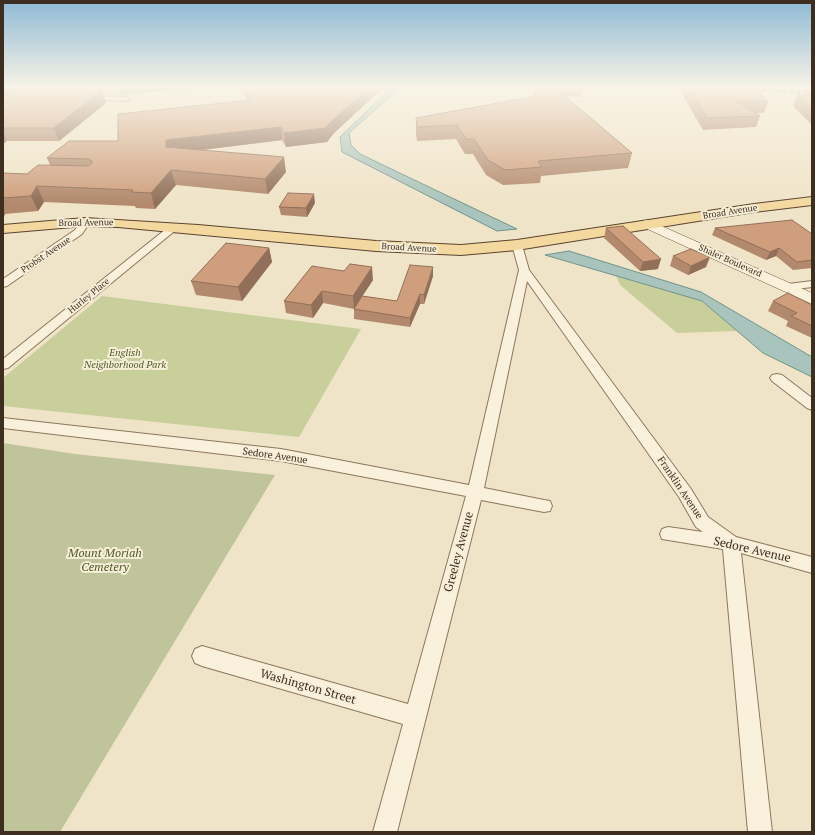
<!DOCTYPE html>
<html>
<head>
<meta charset="utf-8">
<style>
	body { margin:0 }
	#map { position:relative; width:815px; height:835px; overflow:hidden; background:#f0e4c8; font-family:"PT Serif",serif }
	canvas { display:block }
	.frame { position:absolute; inset:0; border:4px solid #3d2e20; pointer-events:none }
</style>
</head>
<body>
<div id="map">
<canvas width="815" height="835"></canvas>
<div class="frame"></div>
</div>
<script>
const context = document.querySelector('canvas').getContext('2d');
context.lineJoin = 'round';
function paint(path, color) {
  context.fillStyle = color;
  context.fill(path, 'evenodd');
}
function shape(rows) {
  const path = new Path2D();
  for (const r of rows) {
    path.moveTo(r[0], r[1]);
    for (let i = 2; i < r.length; i += 2) path.lineTo(r[i], r[i + 1]);
  }
  return path;
}
function strokePath(path, color, width, dash) {
  context.strokeStyle = color;
  context.lineWidth = width;
  context.lineCap = dash ? 'butt' : 'round';
  context.setLineDash(dash || []);
  context.stroke(path);
}
function drawText(font, color, halo, rows, align = 'center') {
  context.font = font + ' "PT Serif",serif';
  context.lineWidth = 4;
  context.setLineDash([]);
  context.textBaseline = 'middle';
  context.strokeStyle = halo;
  context.fillStyle = color;
  for (const [text, x, y, turn = 0] of rows) {
    context.save();
    context.translate(x, y);
    context.rotate((+turn || 0) * Math.PI / 180);
    context.textAlign = isNaN(turn) ? turn : align;
    if (halo) context.strokeText(text, 0, 0);
    context.fillText(text, 0, 0);
    context.restore();
  }
}
const green = shape([
	[616,276,702,301,737,331,677,333,620,285],
	[102,296,361,329,299,437,3,406,3,378]
]);
const cemetery = shape([
	[3,443,75,454,275,475,60,832,3,832]
]);
const water = shape([
	[392,87,401,87,349,133,351,145,360,154,517,229,497,231,342,152,340,137,392,87],
	[569,251,701,292,812,357,812,377,763,353,702,301,545,255,569,251]
]);
const stream = shape([
	[76,87,80,87,59,92,58,91,76,87]
]);
const street = shape([
	[30,87,37,87,3,108,3,103,30,87],
	[756,87,812,87,812,91,759,89,756,87],
	[86,96,127,97,130,99,127,101,84,99,84,97,86,96],
	[85,219,90,222,82,234,7,286,3,287,3,279,75,230,82,220,85,219],
	[174,224,179,227,177,229,8,368,3,369,3,359,171,225,174,224],
	[517,242,522,245,529,270,691,489,708,517,736,537,812,557,812,573,741,553,772,832,748,832,723,549,662,539,660,534,662,529,668,527,703,532,696,527,679,497,527,281,484,488,544,500,550,501,552,506,550,511,544,512,481,500,397,832,373,832,403,724,202,666,195,663,192,656,195,649,202,646,408,704,466,496,281,461,3,428,3,418,281,449,469,485,519,270,512,245,517,242],
	[812,281,812,287,788,290,783,287,788,284,812,281],
	[777,374,782,375,812,398,812,410,807,408,772,381,770,378,772,375,777,374]
]);
const secondary = shape([
	[648,220,812,293,812,304,643,227,641,224,643,221,648,220]
]);
const primary = shape([
	[812,197,812,205,754,212,517,250,461,255,376,251,118,227,85,226,3,233,3,225,85,218,198,225,376,241,461,245,517,240,754,204,812,197]
]);
const rail = shape([
	[668,87,690,88],
	[748,90,812,93]
]);
const wall = shape([
	[3,87,24,87,19,90,106,103,59,141,7,141,3,144],
	[240,87,384,87,334,133,327,142,286,147,282,140,202,150,286,172,268,194,176,185,155,209,136,208,135,206,44,202,38,211,5,214,3,218,3,173,27,174,50,165,47,158,118,141,247,100],
	[533,87,583,87,581,97,565,96,632,153,628,168,541,176,540,183,503,185,486,175,473,154,465,154,456,139,417,141,416,133,416,118,534,96],
	[678,87,754,87,768,102,764,113,755,113,760,116,756,127,703,130],
	[804,87,812,87,812,125,793,106,798,95,806,96,802,92],
	[315,203,307,217,281,215,279,207],
	[606,228,658,269,640,271,604,238],
	[715,228,812,234,812,268,793,270,776,256,766,260,712,235],
	[269,248,272,262,242,301,196,295,191,281],
	[673,256,706,267,688,275,670,266],
	[312,266,373,280,362,296,397,301,433,276,424,304,420,304,410,327,354,319,354,309,323,303,313,318,286,313,284,301],
	[773,301,812,305,812,338,786,326,788,321,768,311]
]);
const shadedWall = shape([
	[5,87,24,87,3,99,3,88],
	[118,87,207,87,121,95],
	[370,87,384,87,334,133,327,142,286,147,284,133,333,120],
	[102,90,106,103,59,141,54,128],
	[281,127,282,140,169,154,166,147,166,140],
	[3,131,7,141,3,144],
	[284,157,286,172,268,194,265,179],
	[171,170,176,185,155,209,151,193],
	[37,186,44,202,38,211,31,196],
	[314,194,315,203,307,217,306,208],
	[3,209,5,214,3,218],
	[269,248,272,262,242,301,238,287],
	[779,248,776,256,766,260,770,252],
	[710,257,706,267,688,275,691,266],
	[661,259,658,269,640,271,643,262],
	[372,267,373,280,354,309,353,296],
	[433,267,433,276,424,304,424,295],
	[322,291,323,303,313,318,311,305],
	[420,294,420,304,410,327,410,318]
]);
const building = shape([
	[245,87,370,87,333,120,325,128,284,133,281,127,166,140,166,147,284,157,265,179,171,170,151,193,131,192,133,190,37,186,31,196,3,198,3,173,27,174,38,165,88,166,92,163,92,161,88,159,47,158,69,141,118,141,118,114,252,100,245,87],
	[535,87,554,87,632,153,538,161,542,167,505,170,488,160,474,139,466,139,457,125,417,127,416,118,536,96,535,87],
	[688,87,754,87,768,102,735,100,760,116,707,118,688,87],
	[15,90,102,90,54,128,3,128,3,98,15,90],
	[798,95,812,96,812,109,798,95],
	[288,193,314,194,306,208,279,207,288,193],
	[792,220,812,234,812,260,797,262,779,248,770,252,715,228,792,220],
	[623,226,661,259,643,262,606,228,623,226],
	[226,243,269,248,238,287,191,281,226,243],
	[691,249,710,257,691,266,673,256,691,249],
	[350,264,372,267,353,296,322,291,311,305,284,301,312,266,344,271,350,264],
	[410,265,433,267,424,295,420,294,410,318,354,309,362,296,397,301,410,265],
	[788,293,812,305,812,326,791,316,797,313,773,301,788,293]
]);
const farStreetnames = [
	["Broad Avenue",730,212,-9],
	["Broad Avenue",86,223,-1],
	["Broad Avenue",409,248,3],
	["Probst Avenue",46,255,-34],
	["Shaler Boulevard",730,261,24],
	["Hurley Place",89,296,-39]
];
const parkNames = [
	["English",125,353],
	["Neighborhood Park",125,365]
];
const streetNames = [
	["Sedore Avenue",275,456,8],
	["Franklin Avenue",680,488,56]
];
const nearStreetnames = [
	["Sedore Avenue",752,550,13],
	["Greeley Avenue",459,552,-75],
	["Washington Street",308,687,16]
];
const nearParknames = [
	["Mount Moriah",105,554],
	["Cemetery",105,568]
];
paint(green, '#c9cf9b');
paint(cemetery, '#bfc49a');
paint(water, '#a9c4bc');
strokePath(water, '#6f938a', 1);
paint(stream, '#6f938a');
strokePath(street, '#8d765c', 2);
strokePath(secondary, '#6f573f', 1);
strokePath(primary, '#5b4430', 2);
paint(street, '#faf1dc');
paint(secondary, '#faf1dc');
paint(primary, '#f3d9a0');
strokePath(rail, '#3d2e20', 1.5, [3.5, 3.5]);
paint(wall, '#b2896c');
paint(shadedWall, '#916f58');
paint(building, '#cf9f7d');
strokePath(building, '#916f58', 1);
const sky = context.createLinearGradient(0, 0, 0, 204);
sky.addColorStop(0, '#8fbad6');
sky.addColorStop(0.43, '#f8f3e6');
sky.addColorStop(1, '#f8f3e600');
context.fillStyle = sky;
context.fillRect(0, 0, 815, 204);
drawText('9px', '#3d2e20', '#f7eed8', farStreetnames);
drawText('italic 10px', '#4d5a26', '#f7eed8', parkNames);
drawText('10px', '#3d2e20', '#f7eed8', streetNames);
drawText('12px', '#3d2e20', '#f7eed8', nearStreetnames);
drawText('italic 12px', '#4d5a26', '#f7eed8', nearParknames);
</script>
</body>
</html>
